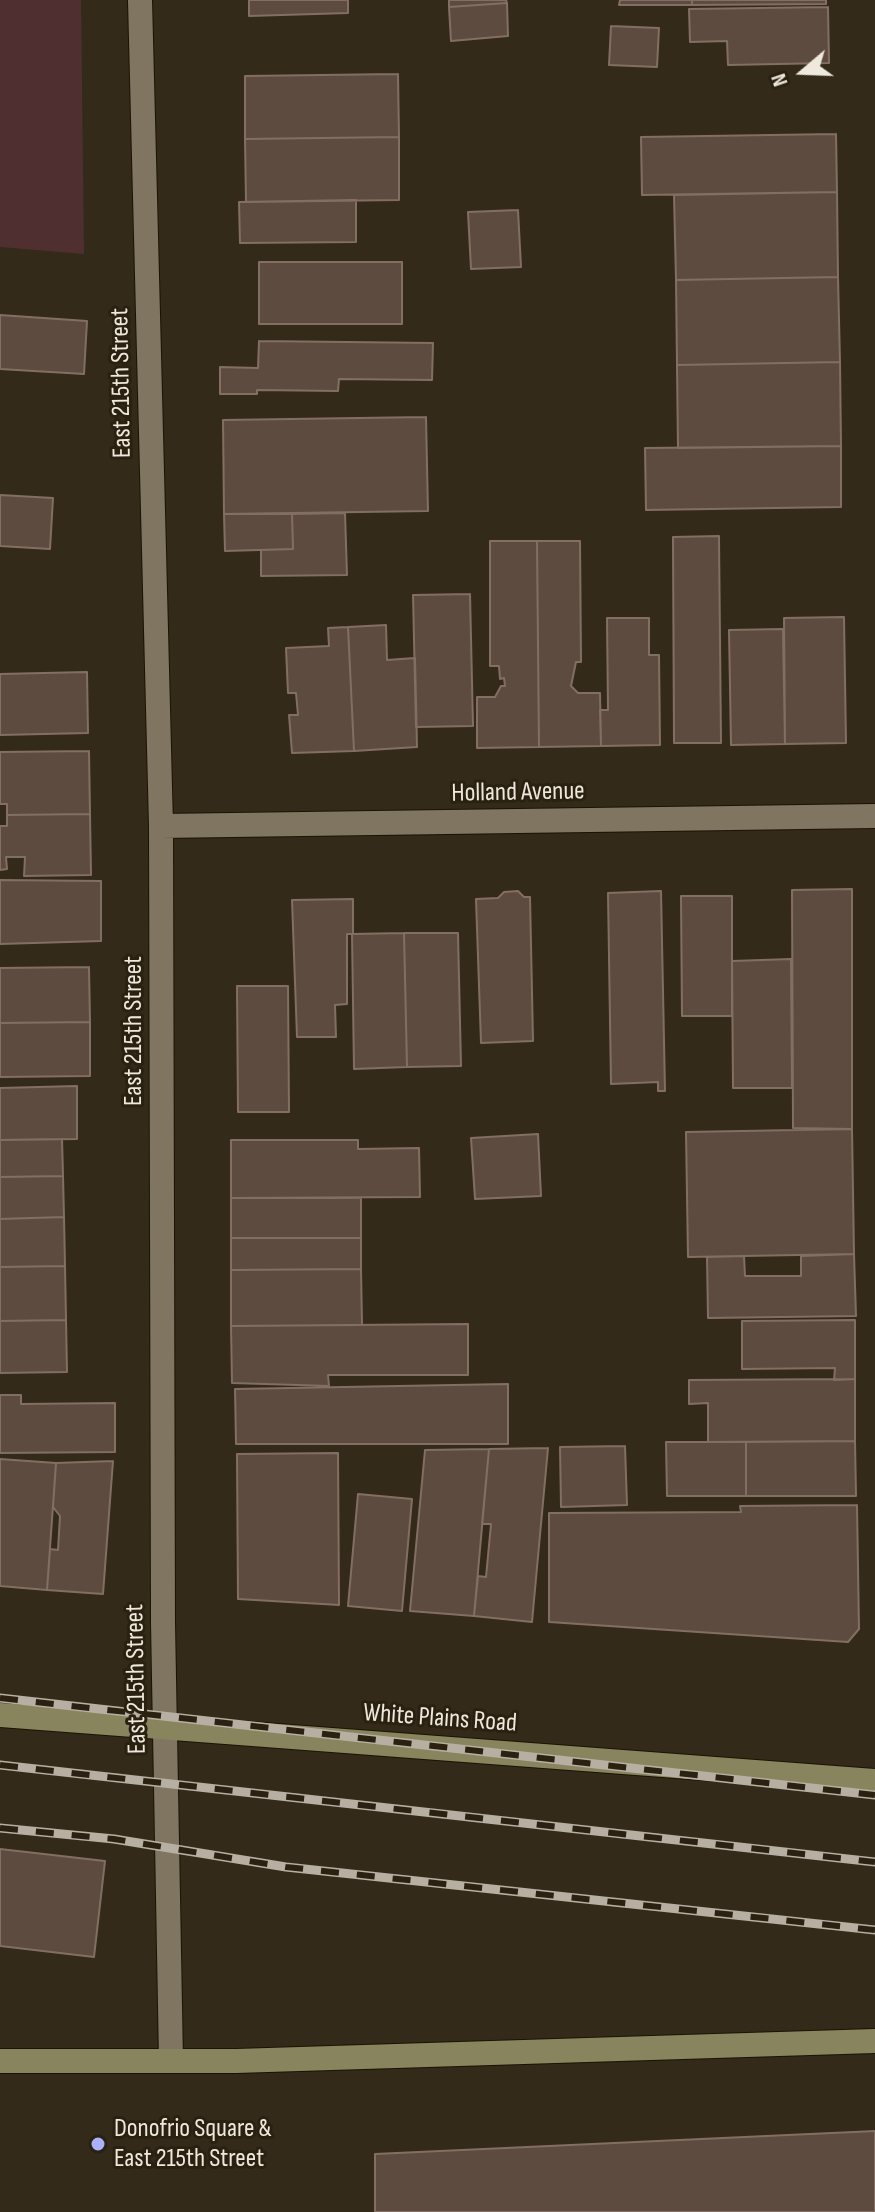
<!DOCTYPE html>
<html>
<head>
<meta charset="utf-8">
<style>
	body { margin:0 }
	#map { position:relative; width:875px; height:2212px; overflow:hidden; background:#342a19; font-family:"Sofia Sans Condensed",sans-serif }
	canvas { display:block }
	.north { position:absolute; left:763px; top:32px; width:80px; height:80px; -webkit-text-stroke:6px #2a2110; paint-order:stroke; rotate:251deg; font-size:22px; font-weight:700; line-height:32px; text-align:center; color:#eee8dd }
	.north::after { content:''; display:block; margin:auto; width:28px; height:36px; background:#eee8dd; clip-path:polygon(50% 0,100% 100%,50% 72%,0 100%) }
</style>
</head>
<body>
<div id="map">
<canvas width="875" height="2212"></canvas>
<div class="north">N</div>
</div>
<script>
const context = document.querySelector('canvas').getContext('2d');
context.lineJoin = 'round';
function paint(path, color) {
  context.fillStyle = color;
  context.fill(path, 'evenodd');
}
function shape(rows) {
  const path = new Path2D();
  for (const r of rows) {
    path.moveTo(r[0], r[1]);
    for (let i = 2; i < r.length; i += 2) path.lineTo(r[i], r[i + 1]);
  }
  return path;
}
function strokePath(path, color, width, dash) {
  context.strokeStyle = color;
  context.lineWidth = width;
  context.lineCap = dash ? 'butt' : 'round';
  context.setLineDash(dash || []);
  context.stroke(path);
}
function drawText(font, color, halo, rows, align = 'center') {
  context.font = font + ' "Sofia Sans Condensed",sans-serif';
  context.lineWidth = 6;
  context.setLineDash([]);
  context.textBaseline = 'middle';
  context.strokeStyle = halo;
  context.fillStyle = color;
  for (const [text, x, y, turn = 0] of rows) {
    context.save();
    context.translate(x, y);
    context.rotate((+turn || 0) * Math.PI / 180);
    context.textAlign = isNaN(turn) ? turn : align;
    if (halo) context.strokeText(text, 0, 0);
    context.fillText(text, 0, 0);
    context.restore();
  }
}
const green = shape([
	[0,0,81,0,84,254,0,247]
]);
const building = shape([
	[249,0,348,0,348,13,249,16,249,0],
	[449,0,506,0,507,3,449,7,449,0],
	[620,0,692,0,692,5,619,5,620,0],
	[692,0,826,0,826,4,692,5,692,0],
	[507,3,508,36,451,41,449,7,507,3],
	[828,7,829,63,728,65,727,41,690,42,689,9,828,7],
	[611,26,659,28,657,67,609,65,611,26],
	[398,74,399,137,245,139,245,76,398,74],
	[836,134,837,192,642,195,641,137,836,134],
	[399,137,399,200,246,202,245,139,399,137],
	[837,192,838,277,676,280,674,195,837,192],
	[356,200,356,242,240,243,239,202,356,200],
	[518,210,521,267,471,269,468,212,518,210],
	[259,262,402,262,402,324,259,324,259,262],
	[838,277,840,362,677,365,676,280,838,277],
	[0,315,87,321,84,374,0,369,0,315],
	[259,341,433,343,432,380,339,379,338,391,257,390,257,394,220,394,220,367,258,368,259,341],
	[840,362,841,446,678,448,677,365,840,362],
	[426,417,428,511,224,514,223,420,426,417],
	[841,446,841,507,646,510,645,448,841,446],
	[0,495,53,498,50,549,0,546,0,495],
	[345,513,347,575,261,576,261,550,293,549,292,514,345,513],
	[224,514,292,514,293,549,225,551,224,514],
	[719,536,721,743,674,743,673,537,719,536],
	[490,541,537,541,539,747,477,748,477,697,495,697,501,686,505,686,504,678,500,679,499,666,490,666,490,541],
	[537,541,580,541,581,662,576,662,571,686,578,693,600,693,601,746,539,747,537,541],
	[470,594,473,726,416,727,413,595,470,594],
	[844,617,846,743,785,744,784,618,844,617],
	[607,618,649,618,649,655,659,655,660,745,601,746,600,710,608,710,607,618],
	[386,625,387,660,415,658,417,747,354,751,348,627,386,625],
	[348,627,354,751,292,753,289,715,298,715,296,693,288,693,286,648,329,646,328,628,348,627],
	[783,629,785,744,731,745,729,630,783,629],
	[87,672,88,733,0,735,0,674,87,672],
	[89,751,90,814,7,815,7,804,0,804,0,752,89,751],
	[90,814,91,875,24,876,25,857,6,857,7,869,0,870,0,826,7,826,7,815,90,814],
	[0,880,101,881,101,941,0,944,0,880],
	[852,889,852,1129,793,1128,792,890,852,889],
	[518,891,524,897,530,897,533,1041,481,1043,476,899,498,898,504,892,518,891],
	[661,891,665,1091,658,1091,658,1082,611,1084,608,893,661,891],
	[681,896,732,896,732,1016,682,1016,681,896],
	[353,899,353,934,347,934,347,1004,335,1005,336,1037,297,1037,292,900,353,899],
	[404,933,458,933,461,1066,407,1067,404,933],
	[404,933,407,1067,354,1069,352,934,404,933],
	[791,959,792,1088,733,1088,732,961,791,959],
	[89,967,90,1022,0,1023,0,968,89,967],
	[237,986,288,986,289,1112,238,1112,237,986],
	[90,1022,90,1076,0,1077,0,1023,90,1022],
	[77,1086,77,1139,0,1140,0,1088,77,1086],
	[852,1129,854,1254,688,1257,686,1132,852,1129],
	[538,1134,541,1196,475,1199,471,1138,538,1134],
	[62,1139,63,1176,0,1177,0,1140,62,1139],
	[231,1140,358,1140,358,1149,419,1148,420,1197,231,1198,231,1140],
	[63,1176,64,1217,0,1219,0,1177,63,1176],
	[231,1198,361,1198,361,1238,231,1238,231,1198],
	[64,1217,65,1266,0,1267,0,1219,64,1217],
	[231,1238,361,1238,361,1269,231,1270,231,1238],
	[854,1254,856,1316,708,1318,707,1257,744,1256,745,1276,801,1276,801,1256,854,1254],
	[65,1266,66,1320,0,1321,0,1267,65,1266],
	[361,1269,362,1325,231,1326,231,1270,361,1269],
	[66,1320,67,1372,0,1373,0,1321,66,1320],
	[855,1320,855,1379,834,1380,835,1368,742,1369,742,1321,855,1320],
	[468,1324,468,1375,328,1375,329,1386,232,1383,231,1326,468,1324],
	[855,1379,855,1441,708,1442,708,1403,689,1404,689,1380,855,1379],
	[508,1384,508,1444,236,1444,235,1389,508,1384],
	[0,1395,21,1395,21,1404,115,1403,115,1452,0,1453,0,1395],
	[855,1441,856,1496,746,1496,746,1442,855,1441],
	[666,1442,746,1442,746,1496,667,1496,666,1442],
	[625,1446,627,1505,561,1507,560,1447,625,1446],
	[548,1448,532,1622,474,1616,478,1576,486,1577,491,1524,482,1524,489,1449,548,1448],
	[489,1449,474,1616,410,1611,425,1450,489,1449],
	[338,1453,339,1605,238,1599,237,1454,338,1453],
	[0,1459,56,1463,47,1590,0,1586,0,1459],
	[113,1461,103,1594,47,1590,50,1549,58,1550,60,1516,53,1507,56,1463,113,1461],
	[358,1494,412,1499,402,1611,348,1606,358,1494],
	[857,1505,859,1629,848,1642,549,1622,549,1513,741,1512,740,1506,857,1505],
	[0,1849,105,1861,94,1957,0,1946,0,1849],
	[875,2131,875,2212,375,2212,375,2154,875,2131]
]);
const street = shape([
	[140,0,161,826,163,1623,171,2061],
	[161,826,875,816]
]);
const secondary = shape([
	[0,1715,875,1781],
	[0,2061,236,2061,875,2041]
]);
const rail = shape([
	[0,1698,875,1795],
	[0,1765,875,1862],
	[0,1828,114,1839,286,1867,875,1930]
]);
const markers = [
	[98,2144,8,"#a9b0fc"]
];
const streetNames = [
	["East 215th Street",122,383,-91],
	["Holland Avenue",518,793,-1],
	["East 215th Street",134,1031,-90],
	["East 215th Street",137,1679,-91],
	["White Plains Road",440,1719,4]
];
const poiNames = [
	["Donofrio Square &",114,2129],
	["East 215th Street",114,2159]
];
paint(green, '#502f30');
paint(building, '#5e4b40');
strokePath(building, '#836e63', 2);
strokePath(street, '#1b1304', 26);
strokePath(secondary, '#1b1304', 26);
strokePath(street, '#7f7561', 24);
strokePath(secondary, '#88845d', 24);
strokePath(rail, '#b6afa2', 9);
strokePath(rail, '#2a2110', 6, [18]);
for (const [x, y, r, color] of markers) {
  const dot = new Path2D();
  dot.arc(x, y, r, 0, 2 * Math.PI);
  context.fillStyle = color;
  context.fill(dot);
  strokePath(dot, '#2a2110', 3);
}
drawText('26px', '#eee8dd', '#2a2110', streetNames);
drawText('26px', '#eee8dd', '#2a2110', poiNames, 'left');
</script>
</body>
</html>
